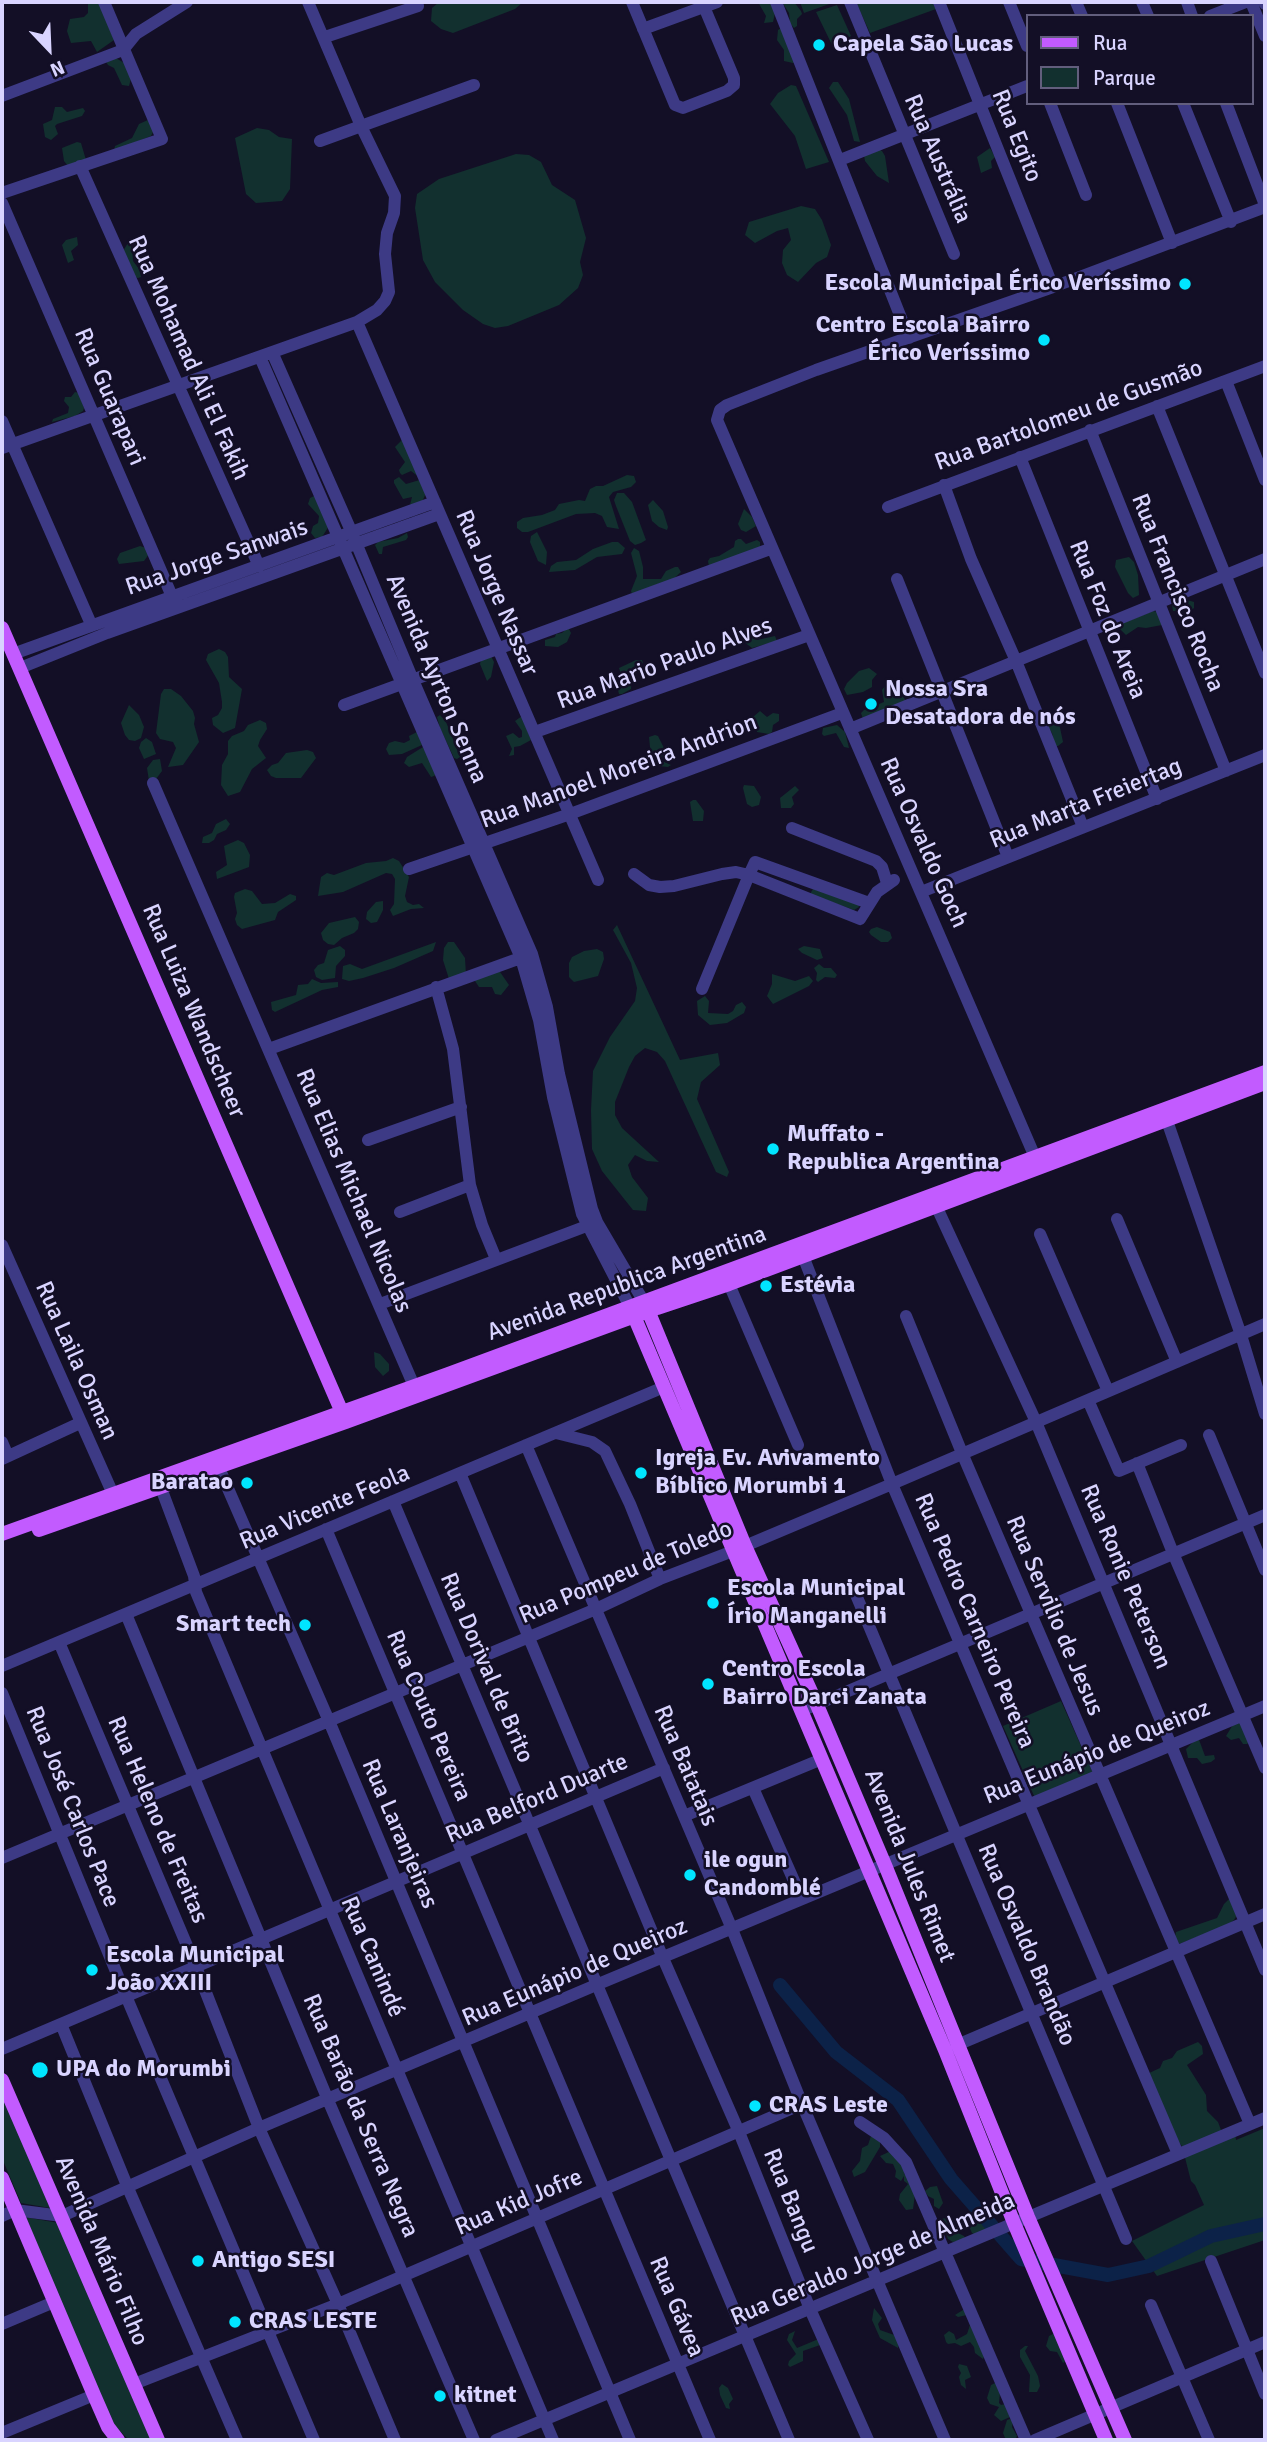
<!DOCTYPE html>
<html>
<head>
<meta charset="utf-8">
<style>
	body { margin:0 }
	#map { position:relative; width:1267px; height:2442px; overflow:hidden; background:#130f26; font-family:Signika,sans-serif }
	canvas { display:block }
	.frame { position:absolute; inset:0; border:4px solid #d9d4ff; pointer-events:none }
	.legend { position:absolute; left:1026px; top:14px; width:228px; height:91px; box-sizing:border-box; background:#130f26; border:2px solid #625e7d; margin:0; padding:9px 12px; list-style:none; font-size:21px; color:#d9d4ff }
	.legend li { display:flex; align-items:center; gap:14px; height:35px }
	.legend b { width:35px; border:2px solid #625e7d }
	.north { position:absolute; left:14px; top:14px; width:70px; height:70px; -webkit-text-stroke:5px #130f26; paint-order:stroke; rotate:157deg; font-size:19px; font-weight:700; line-height:28px; text-align:center; color:#d9d4ff }
	.north::after { content:''; display:block; margin:auto; width:24px; height:32px; background:#d9d4ff; clip-path:polygon(50% 0,100% 100%,50% 72%,0 100%) }
</style>
</head>
<body>
<div id="map">
<canvas width="1267" height="2442"></canvas>
<div class="frame"></div>
<ul class="legend">
<li><b style="height:9px;background:#c25bff"></b>Rua</li>
<li><b style="height:19px;background:#12302f"></b>Parque</li>
</ul>
<div class="north">N</div>
</div>
<script>
const context = document.querySelector('canvas').getContext('2d');
context.lineJoin = 'round';
function paint(path, color) {
  context.fillStyle = color;
  context.fill(path, 'evenodd');
}
function shape(rows) {
  const path = new Path2D();
  for (const r of rows) {
    path.moveTo(r[0], r[1]);
    for (let i = 2; i < r.length; i += 2) path.lineTo(r[i], r[i + 1]);
  }
  return path;
}
function strokePath(path, color, width, dash) {
  context.strokeStyle = color;
  context.lineWidth = width;
  context.lineCap = dash ? 'butt' : 'round';
  context.setLineDash(dash || []);
  context.stroke(path);
}
function drawText(font, color, halo, rows, align = 'center') {
  context.font = font + ' Signika,sans-serif';
  context.lineWidth = 5;
  context.setLineDash([]);
  context.textBaseline = 'middle';
  context.strokeStyle = halo;
  context.fillStyle = color;
  for (const [text, x, y, turn = 0] of rows) {
    context.save();
    context.translate(x, y);
    context.rotate((+turn || 0) * Math.PI / 180);
    context.textAlign = isNaN(turn) ? turn : align;
    if (halo) context.strokeText(text, 0, 0);
    context.fillText(text, 0, 0);
    context.restore();
  }
}
const green = shape([
	[88,2,99,2,114,40,97,52,91,41,71,43,67,31,70,19,84,17,88,13],
	[439,2,523,2,515,9,453,33,441,29,431,21,432,8],
	[758,2,772,2,775,13,773,22,764,23,766,16],
	[782,2,794,2,801,11,802,14,797,19,797,26,794,28,790,23,789,13],
	[800,2,835,2,804,13],
	[856,2,933,2,936,9,870,33],
	[837,5,851,36,833,47,816,12],
	[781,28,796,62,793,63,784,61,784,50,777,40,778,30],
	[114,57,126,64,132,75,129,86,122,85,114,68,108,65,105,60],
	[833,82,838,82,849,99,860,142,854,141,847,115,829,88],
	[791,85,796,86,829,162,806,169,795,136,770,104,778,93],
	[55,107,62,107,67,112,83,108,85,111,82,116,57,124,55,126,58,134,51,140,45,137,43,124,52,120],
	[148,120,154,130,151,136,114,151,115,146,132,138,139,124],
	[257,128,269,130,279,137,292,139,290,189,282,201,256,203,246,194,235,138],
	[77,142,81,143,86,160,68,166,64,161,62,148],
	[876,148,882,151,885,156,889,183,877,176,865,161,864,155],
	[990,148,995,157,991,161,992,168,981,173,977,157],
	[516,154,529,155,541,162,552,185,575,200,586,238,580,262,583,275,578,288,559,305,508,326,495,328,483,324,463,310,435,282,423,260,415,208,417,194,439,179],
	[801,206,815,209,822,220,831,245,827,257,816,263,798,282,787,275,782,263,783,250,791,240,788,228,777,231,755,243,745,235,749,222],
	[77,237,78,245,71,251,74,260,68,263,62,245,66,240],
	[128,243,132,248,133,261,139,269,141,277,138,278,135,277,123,251],
	[75,392,79,393,84,408,83,411,75,416,52,422,53,419,68,413,69,407,64,401,65,397,71,397],
	[403,439,419,477,411,471,402,475,400,473,399,470,405,462,395,447],
	[627,475,634,476,636,482,631,487,613,492,609,497,619,529,607,527,602,516,595,513,576,514,528,532,522,532,517,528,517,522,523,518,542,515,555,510,559,504,579,500,585,501,590,489,596,486,603,486],
	[399,477,406,484,423,479,426,493,422,502,410,505,412,497,403,499,394,483,394,480],
	[617,493,624,493,632,502,646,540,641,543,635,545,630,541,616,506,614,500],
	[316,495,329,526,322,537,315,538,311,533,313,526,318,523,319,516,308,504,310,498],
	[653,500,663,511,668,527,667,530,659,527,652,521,648,505],
	[744,509,752,517,756,526,746,532,741,530,738,524],
	[537,532,547,552,546,565,538,561,530,542,531,536],
	[407,533,408,537,406,540,383,547,382,554,379,554,375,545,378,542,398,538],
	[738,539,741,539,746,544,757,540,760,542,760,548,709,567,708,561,710,558,719,556,734,547,735,541],
	[612,542,618,542,625,548,622,554,597,557,575,570,549,572,551,566,557,562,576,560,593,549],
	[140,546,146,548,149,554,144,561,119,564,117,559,120,553],
	[634,548,639,551,643,567,643,579,661,579,666,571,675,567,678,567,681,572,668,584,632,594,631,591,637,576,631,553],
	[1129,557,1134,562,1138,575,1139,595,1133,598,1128,593,1115,567,1116,560],
	[1184,599,1194,602,1194,608,1189,612,1173,611,1172,605],
	[1153,611,1157,612,1162,625,1146,628,1138,627,1126,635,1119,628,1118,625],
	[568,627,571,633,567,642,558,647,545,646,545,640,555,637,556,634,562,633],
	[751,634,757,640,775,636,777,641,752,648,744,642,743,639],
	[219,649,225,652,228,657,229,677,242,689,235,728,223,733,213,725,212,718,218,715,222,708,222,702,219,683,206,660,208,654],
	[491,656,494,662,491,677,487,681,480,664,481,660],
	[636,660,642,660,643,663,632,670,631,689,622,694,619,694,618,690,624,684,619,668],
	[869,668,877,674,872,680,872,687,863,692,847,695,844,689,847,683,859,671],
	[888,682,894,684,896,693,902,695,906,701,863,719,861,713,864,710,884,702,882,690],
	[164,689,171,689,181,696,193,711,195,718,194,724,199,742,183,765,168,767,176,748,173,742,160,739,156,733,161,694],
	[129,705,139,715,144,727,141,738,135,741,129,740,125,735,121,723],
	[760,711,767,717,773,713,779,714,779,721,773,725,772,732,769,734,757,732,756,729,753,717],
	[1051,713,1059,723,1063,742,1058,746,1055,746,1052,733,1046,723,1046,717],
	[440,715,446,722,455,744,460,757,457,759,454,758,440,728,437,717],
	[522,716,531,740,520,746,514,747,514,755,509,756,512,749,506,736,513,733,519,738,522,737,522,731,515,721],
	[260,720,266,723,267,729,260,740,258,746,266,758,252,769,240,792,228,796,221,785,222,765,228,754,228,741,232,736,244,731,248,725],
	[837,725,845,732,849,748,844,747,836,733,824,736,822,734,823,728],
	[417,732,422,745,402,754,389,755,386,749,389,743,395,741,404,743,410,740,409,736],
	[655,735,658,736,664,748,662,761,671,765,668,767,659,766,650,747,649,737],
	[146,738,152,742,156,754,144,759,139,748,141,742],
	[423,747,437,774,434,776,431,777,422,763,409,767,404,763,407,757],
	[307,750,313,752,316,758,301,778,276,778,271,776,267,770,272,765,278,763,286,753],
	[160,759,162,771,156,779,149,781,147,768,153,760],
	[744,785,754,786,761,797,759,805,752,807,747,804,743,788],
	[795,786,799,790,792,797,794,804,791,808,781,808,780,798],
	[693,800,696,800,704,811,703,821,693,821,690,802],
	[226,819,230,824,226,830,217,834,214,840,209,843,202,843,203,837,212,833,216,824],
	[238,840,244,843,250,855,249,867,217,879,216,872,227,865,224,846],
	[393,858,399,861,409,877,405,896,407,902,413,905,419,904,424,908,411,909,393,916,390,910,394,904,395,879,392,874,386,873,343,892,318,896,321,877,327,873,334,875,366,863,386,861],
	[245,889,252,891,262,904,275,903,290,894,296,896,296,900,278,912,275,920,242,929,237,925,235,919,237,913,234,897,235,893],
	[813,889,858,903,859,907,854,910,810,894],
	[383,901,383,910,377,922,371,923,366,919,367,912,376,902],
	[355,917,359,922,358,929,354,933,342,938,334,945,328,944,323,940,321,933,329,923],
	[617,925,680,1060,718,1053,720,1065,701,1082,697,1099,729,1172,727,1177,716,1172,665,1061,657,1052,645,1048,635,1056,629,1067,615,1102,615,1115,622,1128,659,1162,647,1161,635,1155,628,1165,632,1177,648,1198,646,1211,633,1210,625,1200,602,1171,592,1149,591,1110,593,1071,610,1037,635,1001,637,988,631,963,613,930],
	[877,927,890,932,892,938,888,942,881,942,871,935,869,932,871,929],
	[436,942,433,951,394,968,363,978,349,981,342,979,343,966,350,964,362,969],
	[448,942,454,942,465,958,466,975,449,979,443,960,444,948],
	[340,946,345,950,345,956,336,966,335,978,322,980,316,977,314,970,318,965,324,963,328,950],
	[804,946,820,949,823,958,817,960,802,953,798,949],
	[597,949,603,952,604,959,598,976,574,982,569,977,569,963,572,957,584,951],
	[819,964,824,968,831,968,837,975,835,978,825,977,818,982,816,980,817,973,814,968],
	[498,969,509,985,501,995,495,994,492,987,479,987,475,981,478,975],
	[772,974,795,981,809,976,813,981,809,986,773,1004,767,996,772,984],
	[312,979,321,983,338,982,338,987,322,990,275,1012,272,1010,271,1002,296,995,298,985,308,984],
	[705,996,709,1001,708,1013,728,1014,733,1011,736,1005,742,1002,746,1007,744,1013,727,1023,710,1025,698,1015,697,1001],
	[374,1352,380,1354,389,1364,389,1371,383,1376,375,1367],
	[1061,1701,1093,1773,1035,1798,1003,1726],
	[1240,1722,1251,1741,1247,1744,1243,1744,1239,1738,1231,1740,1226,1736,1234,1723],
	[1198,1737,1205,1756,1214,1755,1215,1759,1211,1762,1202,1764,1197,1758,1188,1758,1186,1749],
	[1230,1898,1237,1915,1234,1920,1228,1925,1179,1944,1175,1937,1176,1932,1217,1918,1224,1904],
	[1198,2042,1202,2046,1203,2054,1187,2065,1206,2095,1207,2111,1218,2122,1221,2130,1235,2130,1236,2140,1265,2128,1265,2240,1157,2276,1132,2241,1204,2205,1195,2185,1191,2181,1182,2146,1175,2138,1147,2074,1160,2068,1163,2061,1172,2058,1177,2051],
	[2,2094,50,2208,21,2203,2,2158],
	[871,2136,880,2140,880,2147,865,2172,854,2177,852,2171,860,2161,862,2148,868,2145],
	[893,2150,906,2168,904,2174,910,2177,915,2194,913,2209,906,2210,899,2200,900,2194,908,2184,904,2181,904,2176,901,2181,895,2177,896,2171,893,2164,886,2163,880,2156],
	[937,2186,943,2203,939,2209,934,2206,934,2199,928,2196,925,2191,930,2187],
	[971,2216,978,2216,981,2222,988,2224,991,2230,977,2236,972,2233,967,2222],
	[24,2217,59,2223,152,2440,129,2440,113,2424],
	[947,2218,952,2230,964,2236,966,2240,953,2242,948,2239,946,2233,940,2232,937,2225,940,2219],
	[874,2308,882,2318,878,2324,880,2330,897,2336,899,2343,898,2348,880,2338,872,2320],
	[963,2310,966,2310,985,2354,983,2359,975,2353,974,2347,970,2342,961,2346,955,2343,948,2344,946,2342,944,2335,949,2331,954,2334,956,2340,967,2334,970,2325,967,2315,958,2317,955,2315],
	[795,2331,792,2340,797,2348,821,2338,820,2345,803,2351,803,2361,790,2367,788,2365,789,2361,796,2354,787,2340,789,2334],
	[1055,2333,1066,2361,1063,2363,1057,2352,1050,2351,1046,2346,1049,2336],
	[1025,2346,1028,2346,1025,2351,1038,2376,1040,2386,1037,2392,1029,2392,1030,2375,1020,2357,1020,2350],
	[959,2364,967,2366,971,2377,965,2380,966,2389,961,2385,959,2377,961,2373,958,2367],
	[997,2382,1000,2393,999,2403,1001,2405,1005,2404,1010,2417,1001,2421,994,2415,999,2407,990,2404,987,2398,991,2385],
	[722,2384,728,2388,733,2399,729,2404,730,2409,726,2408,720,2395,719,2388],
	[1010,2419,1013,2421,1012,2427,1017,2436,1015,2440,1006,2440,1003,2433,1007,2420]
]);
const river = shape([
	[780,1985,836,2052,898,2100,951,2179,1021,2259,1108,2275,1149,2266,1211,2236,1265,2224]
]);
const minor = shape([
	[632,2,675,105,683,108,727,91,734,85,734,78,702,2],
	[776,2,909,338],
	[850,2,954,254],
	[939,2,1053,287],
	[1009,2,1027,46],
	[1076,2,1082,16],
	[1142,2,1148,16],
	[1187,2,1192,16],
	[1251,2,1265,36],
	[1264,2,1265,4],
	[1210,16,1246,2],
	[643,29,717,2],
	[325,37,418,6],
	[2,96,123,50,136,34,187,2],
	[1050,103,1086,195],
	[1117,103,1172,243],
	[1183,103,1231,222],
	[1226,103,1265,205],
	[320,141,474,85],
	[840,160,1027,86],
	[80,166,259,566],
	[2,193,162,139,104,2],
	[2,203,174,601],
	[357,322,598,880],
	[272,352,352,533,413,680,532,954,547,1007,559,1074,592,1209,597,1222,644,1302],
	[260,357,521,958,539,1020,553,1097,582,1214,630,1307],
	[1226,381,1265,480],
	[1157,406,1265,673],
	[2,421,91,624],
	[1090,430,1226,771],
	[2,448,357,322,377,310,385,301,389,292,385,254,387,233,394,213,395,196,361,126,308,2],
	[1020,457,1157,799],
	[944,485,971,559,1016,661,1083,827],
	[888,507,1265,366],
	[897,579,1008,857],
	[13,654,435,502],
	[20,668,107,633,439,514],
	[344,705,770,549],
	[850,729,1265,559],
	[535,732,809,635],
	[153,783,414,1386],
	[792,828,876,861,882,867,887,883],
	[409,869,570,814,842,713],
	[634,874,649,885,660,887,674,886,722,874,736,872,749,875,755,862,869,903],
	[921,892,1265,755],
	[436,987,453,1049,470,1185,482,1225,496,1259],
	[702,989,749,875,860,919,877,892,894,880],
	[269,1049,526,956],
	[1164,1112,1241,1335,1265,1414],
	[368,1140,461,1107],
	[1038,1164,717,420,720,410,727,405,816,370,1053,287,1265,207],
	[933,1199,1036,1422,1265,1970],
	[400,1212,470,1185],
	[1117,1219,1177,1362],
	[1040,1234,1108,1391],
	[2,1245,117,1503],
	[803,1256,892,1484,1178,2154],
	[729,1284,798,1445],
	[380,1304,592,1224],
	[906,1316,962,1453,1250,2124],
	[1088,1400,1119,1471,1181,1445],
	[556,1433,592,1442,605,1451,630,1504,660,1579],
	[1209,1435,1265,1570],
	[2,1442,8,1456],
	[526,1445,732,1929,802,2104,945,2440],
	[2,1459,80,1423],
	[216,1461,329,1721,630,2440],
	[1137,1463,1173,1553,1265,1768],
	[460,1473,663,1958,739,2132,810,2309,868,2440],
	[161,1480,161,1488,194,1576,196,1592,553,2440],
	[393,1501,789,2440],
	[326,1529,710,2440],
	[854,1590,1126,2239],
	[126,1614,328,2100,474,2440],
	[59,1642,196,1967,259,2128,338,2304,395,2440],
	[2,1666,664,1387],
	[2,1693,126,1996,314,2440],
	[808,1708,1265,1515],
	[753,1788,802,1899],
	[684,1816,822,1759],
	[2,1858,596,1609,660,1579,733,1551,892,1484,1265,1324],
	[61,2024,128,2188,237,2440],
	[950,2048,1265,1914],
	[2,2049,664,1768],
	[860,2122,884,2138,906,2162,1026,2440],
	[2,2216,15,2210,62,2216,259,2128,596,1985,1265,1706],
	[1211,2261,1265,2394],
	[1151,2305,1209,2440],
	[2,2324,54,2302],
	[134,2384,338,2304,802,2104],
	[2,2433,94,2395],
	[496,2440,1265,2118],
	[1035,2440,1265,2342]
]);
const major = shape([
	[2,628,344,1417],
	[645,1303,745,1546,817,1705,885,1865,1028,2217,1125,2440],
	[631,1309,945,2050,1014,2223,1106,2440],
	[39,1530,346,1422,657,1308,729,1284,1265,1083],
	[2,1534,448,1374,1265,1072],
	[2,2080,158,2440],
	[2,2178,94,2395,108,2427,118,2440]
]);
const markers = [
	[819,45,7,"#00e5ff"],
	[1185,284,7,"#00e5ff"],
	[1044,340,7,"#00e5ff"],
	[871,704,7,"#00e5ff"],
	[773,1149,7,"#00e5ff"],
	[766,1286,7,"#00e5ff"],
	[641,1473,7,"#00e5ff"],
	[247,1483,7,"#00e5ff"],
	[713,1603,7,"#00e5ff"],
	[305,1625,7,"#00e5ff"],
	[708,1684,7,"#00e5ff"],
	[690,1875,7,"#00e5ff"],
	[92,1970,7,"#00e5ff"],
	[40,2070,9,"#00e5ff"],
	[755,2106,7,"#00e5ff"],
	[198,2261,7,"#00e5ff"],
	[235,2322,7,"#00e5ff"],
	[440,2396,7,"#00e5ff"]
];
const poiNames = [
	["Capela São Lucas",833,45],
	["Escola Municipal Érico Veríssimo",1171,284,"right"],
	["Centro Escola Bairro",1030,326,"right"],
	["Érico Veríssimo",1030,354,"right"],
	["Nossa Sra",885,690],
	["Desatadora de nós",885,718],
	["Muffato -",787,1135],
	["Republica Argentina",787,1163],
	["Estévia",780,1286],
	["Igreja Ev. Avivamento",655,1459],
	["Bíblico Morumbi 1",655,1487],
	["Baratao",233,1483,"right"],
	["Escola Municipal",727,1589],
	["Írio Manganelli",727,1617],
	["Smart tech",291,1625,"right"],
	["Centro Escola",722,1670],
	["Bairro Darci Zanata",722,1698],
	["ile ogun",704,1861],
	["Candomblé",704,1889],
	["Escola Municipal",106,1956],
	["João XXIII",106,1984],
	["UPA do Morumbi",56,2070],
	["CRAS Leste",769,2106],
	["Antigo SESI",212,2261],
	["CRAS LESTE",249,2322],
	["kitnet",454,2396]
];
const streetNames = [
	["Rua Egito",1016,136,68],
	["Rua Austrália",937,159,67],
	["Rua Mohamad Ali El Fakih",188,358,66],
	["Rua Guarapari",109,397,67],
	["Rua Bartolomeu de Gusmão",1069,416,-20],
	["Rua Jorge Sanwais",217,558,-19],
	["Rua Jorge Nassar",496,593,67],
	["Rua Francisco Rocha",1177,593,68],
	["Rua Foz do Areia",1107,620,68],
	["Rua Mario Paulo Alves",665,664,-20],
	["Avenida Ayrton Senna",436,679,67],
	["Rua Manoel Moreira Andrion",619,772,-20],
	["Rua Marta Freiertag",1086,804,-22],
	["Rua Osvaldo Goch",923,843,66],
	["Rua Luiza Wandscheer",193,1011,67],
	["Rua Elias Michael Nicolas",353,1191,67],
	["Avenida Republica Argentina",627,1284,-20],
	["Rua Laila Osman",76,1361,66],
	["Rua Vicente Feola",325,1508,-23],
	["Rua Pompeu de Toledo",626,1573,-23],
	["Rua Ronie Peterson",1125,1577,67],
	["Rua Servilio de Jesus",1054,1616,67],
	["Rua Pedro Carneiro Pereira",974,1621,67],
	["Rua Dorival de Brito",486,1668,67],
	["Rua Couto Pereira",428,1716,67],
	["Rua Eunápio de Queiroz",1097,1753,-22],
	["Rua Batatais",685,1766,67],
	["Rua Belford Duarte",537,1799,-23],
	["Rua José Carlos Pace",72,1807,68],
	["Rua Heleno de Freitas",157,1820,67],
	["Rua Laranjeiras",399,1834,67],
	["Avenida Jules Rimet",909,1866,68],
	["Rua Osvaldo Brandão",1026,1945,67],
	["Rua Canindé",372,1957,67],
	["Rua Eunápio de Queiroz",575,1973,-23],
	["Rua Barão da Serra Negra",360,2116,67],
	["Rua Bangu",790,2201,68],
	["Rua Kid Jofre",519,2203,-23],
	["Avenida Mário Filho",101,2251,67],
	["Rua Geraldo Jorge de Almeida",873,2260,-23],
	["Rua Gávea",676,2307,67]
];
paint(green, '#12302f');
strokePath(river, '#0c2248', 14);
strokePath(minor, '#3d3a85', 12);
strokePath(major, '#c25bff', 14);
for (const [x, y, r, color] of markers) {
  const dot = new Path2D();
  dot.arc(x, y, r, 0, 2 * Math.PI);
  context.fillStyle = color;
  context.fill(dot);
  strokePath(dot, '#130f26', 2.5);
}
drawText('bold 24px', '#d9d4ff', '#130f26', poiNames, 'left');
drawText('24px', '#d9d4ff', '#130f26', streetNames);
</script>
</body>
</html>
